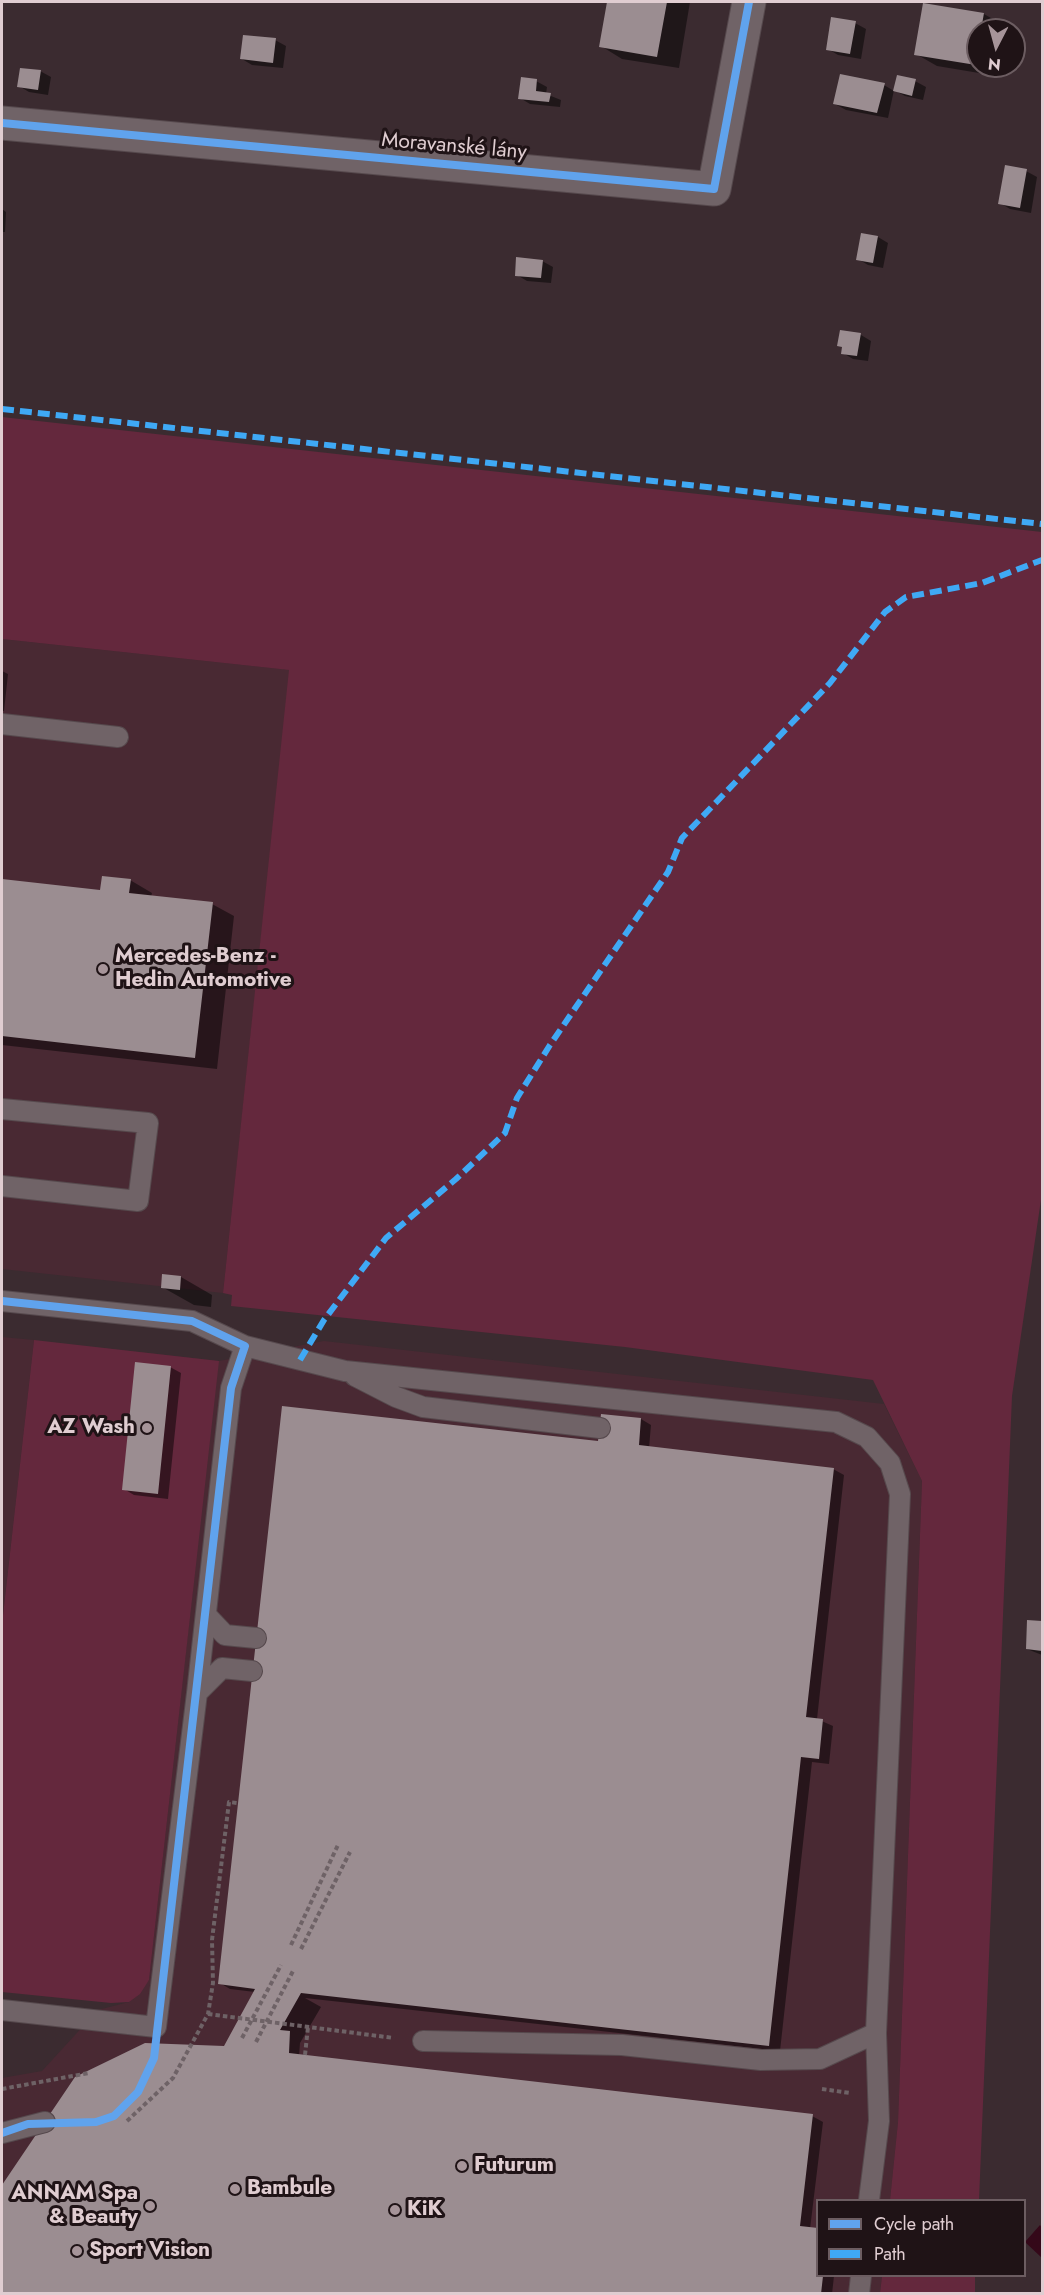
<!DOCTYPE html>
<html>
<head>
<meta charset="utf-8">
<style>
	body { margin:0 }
	#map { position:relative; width:1044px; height:2295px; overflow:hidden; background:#3b2b30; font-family:Jost,sans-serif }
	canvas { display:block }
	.frame { position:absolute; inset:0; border:3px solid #e0cdd1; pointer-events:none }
	.legend { position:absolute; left:816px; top:2199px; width:210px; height:78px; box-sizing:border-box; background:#1f1316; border:2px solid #6c5d61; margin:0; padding:8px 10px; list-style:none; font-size:18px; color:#e0cdd1 }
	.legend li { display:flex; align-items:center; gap:12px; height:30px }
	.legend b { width:30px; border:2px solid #6c5d61 }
	.north { position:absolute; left:966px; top:18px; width:60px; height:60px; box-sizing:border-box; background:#1f1316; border:2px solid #6c5d61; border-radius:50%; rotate:186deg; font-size:16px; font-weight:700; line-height:24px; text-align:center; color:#e0cdd1 }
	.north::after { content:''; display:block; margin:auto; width:21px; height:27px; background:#a69499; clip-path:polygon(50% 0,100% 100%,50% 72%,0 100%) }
</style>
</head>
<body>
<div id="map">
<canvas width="1044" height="2295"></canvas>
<div class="frame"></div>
<ul class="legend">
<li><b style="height:8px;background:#60a3ed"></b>Cycle path</li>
<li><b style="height:8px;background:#3fa9f5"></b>Path</li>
</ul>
<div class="north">N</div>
</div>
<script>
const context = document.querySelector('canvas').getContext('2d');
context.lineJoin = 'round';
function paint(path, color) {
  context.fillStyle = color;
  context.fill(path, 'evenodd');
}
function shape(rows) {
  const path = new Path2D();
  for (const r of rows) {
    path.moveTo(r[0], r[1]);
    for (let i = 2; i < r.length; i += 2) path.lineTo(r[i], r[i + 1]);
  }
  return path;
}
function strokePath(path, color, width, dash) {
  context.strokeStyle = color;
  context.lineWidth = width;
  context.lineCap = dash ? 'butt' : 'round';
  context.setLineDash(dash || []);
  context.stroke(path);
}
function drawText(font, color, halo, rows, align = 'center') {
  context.font = font + ' Jost,sans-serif';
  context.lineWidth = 6;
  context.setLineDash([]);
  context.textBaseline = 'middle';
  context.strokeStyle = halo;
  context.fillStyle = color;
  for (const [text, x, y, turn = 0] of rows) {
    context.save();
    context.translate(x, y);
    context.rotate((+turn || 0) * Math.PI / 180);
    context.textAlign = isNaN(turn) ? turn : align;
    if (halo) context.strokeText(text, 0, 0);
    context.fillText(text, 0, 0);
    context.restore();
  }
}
const built = shape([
	[2,639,290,670,223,1293,2,1269],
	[2,1337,34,1340,2,1624],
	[324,1341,884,1404,922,1481,898,2122,890,2200,818,2200,818,2276,882,2276,880,2293,2,2294,2,2078,42,2071,98,2010,129,2002,149,1980,193,1588,103,1348,219,1361]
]);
const green = shape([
	[2,417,1042,532,1042,1193,1012,1396,979,2200,890,2200,898,2122,922,1481,873,1380,625,1347,231,1306,232,1295,223,1293,289,670,2,639],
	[34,1340,219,1361,149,1980,140,1994,129,2002,111,2003,2,1992,2,1624],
	[882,2276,975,2276,975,2293,880,2293]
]);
const water = shape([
	[1040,2225,1042,2228,1042,2258,1025,2242]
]);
const shadow = shape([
	[608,2,690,2,679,68,622,59,601,46],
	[924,4,984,14,1005,26,1005,30,978,30,978,66,999,66,997,76,937,66,916,54],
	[855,23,866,29,861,59,838,55,828,49],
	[275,40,286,46,283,68,252,65,242,59],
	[40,71,51,77,48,95,29,92,19,86],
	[841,76,884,85,894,91,898,77,915,81,926,87,923,100,905,96,894,90,888,118,846,110,835,104],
	[536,81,547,87,546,94,561,100,560,107,530,104,520,98],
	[1026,171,1037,177,1031,213,1010,209,1000,203],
	[2,209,6,212,5,232,2,232],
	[878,237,888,243,883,268,868,265,858,259],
	[542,261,553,267,551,283,527,281,517,275],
	[841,331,861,335,871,341,868,361,853,359,843,353,844,348,839,345],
	[2,671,8,674,4,711,2,711],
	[2,880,101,891,130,880,152,893,151,897,212,904,234,916,217,1069,2,1045],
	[164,1276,181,1277,212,1295,211,1307,194,1305,162,1287],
	[170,1367,181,1373,168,1499,134,1495,124,1489],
	[641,1419,651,1425,649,1448,833,1469,844,1475,817,1719,833,1726,829,1764,812,1762,780,2051,305,1998,321,2007,300,2043,299,2056,812,2116,823,2122,810,2229,818,2276,834,2276,832,2294,2,2294,2,2188,23,2160,233,2049,255,1992,230,1989,220,1983,599,1443],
	[1029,1622,1042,1622,1042,1655,1027,1649]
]);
const building = shape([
	[607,2,667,2,657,57,599,47],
	[923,3,984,13,981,30,978,30,976,65,914,55],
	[831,17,856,21,850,54,826,50],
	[243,35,276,38,273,63,240,59],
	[20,68,41,70,38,90,17,87],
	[840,74,885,83,877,113,833,104],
	[897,75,916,79,912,96,893,91],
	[521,77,537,79,536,91,551,93,549,102,518,99],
	[1005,165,1027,169,1020,208,998,204],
	[861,233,878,236,873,263,856,260],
	[516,257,543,260,541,278,515,276],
	[840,330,861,333,857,356,841,354,842,347,837,346],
	[102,876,131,879,129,893,213,902,195,1058,2,1036,2,879,100,890],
	[162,1274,181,1276,180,1290,161,1288],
	[135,1362,171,1366,158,1494,122,1490],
	[282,1406,598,1441,601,1414,641,1418,639,1445,834,1468,806,1717,823,1719,819,1759,801,1757,769,2046,301,1993,280,2030,290,2031,289,2053,813,2114,800,2226,818,2228,818,2276,823,2276,821,2294,2,2294,2,2185,75,2077,145,2043,224,2046,255,1989,218,1984],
	[1027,1620,1042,1621,1042,1651,1026,1649]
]);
const path = shape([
	[291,1945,338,1845],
	[301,1949,350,1852],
	[208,2014,394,2038],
	[242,2038,281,1965],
	[256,2042,293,1971],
	[305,2055,308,2027],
	[2,2089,89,2073],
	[822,2089,850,2093],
	[127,2121,173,2078,208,2014,213,1983,212,1940,229,1802,237,1803]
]);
const lane = shape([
	[2,724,118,737],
	[2,1109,148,1123,138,1201,2,1186],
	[2,1301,192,1321,245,1346,231,1388,197,1693,156,2027,2,2010],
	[245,1346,345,1371,836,1422,867,1437,890,1463,900,1494,876,2033,879,2121,869,2200],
	[355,1376,396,1397,423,1407,600,1428],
	[206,1615,225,1635,256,1638],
	[197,1693,222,1668,252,1671],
	[423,2041,622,2045,761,2060,820,2059,876,2033],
	[2,2133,45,2122],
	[859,2294,861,2276]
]);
const street = shape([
	[2,123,714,189,749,2]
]);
const quiet = shape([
	[2,409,1042,524],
	[300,1360,324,1320,386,1238,456,1179,505,1133,517,1098,550,1045,668,872,682,838,830,683,885,612,906,597,982,583,1042,560]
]);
const cycleway = shape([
	[2,123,714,189,749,2],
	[2,1301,192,1321,245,1346,231,1388,154,2058,138,2092,114,2116,96,2122,28,2124,2,2133]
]);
const markers = [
	[103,969,6,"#a69499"],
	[147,1428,6,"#a69499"],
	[462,2166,6,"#a69499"],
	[235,2189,6,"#a69499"],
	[150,2206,6,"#a69499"],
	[395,2210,6,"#a69499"],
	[77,2251,6,"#a69499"]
];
const streetNames = [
	["Moravanské lány",454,147,5]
];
const poiNames = [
	["Mercedes-Benz -",115,957],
	["Hedin Automotive",115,981],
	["AZ Wash",135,1428,"right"],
	["Futurum",474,2166],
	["Bambule",247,2189],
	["ANNAM Spa",138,2194,"right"],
	["& Beauty",138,2218,"right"],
	["KiK",407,2210],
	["Sport Vision",89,2251]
];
paint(built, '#492933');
paint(green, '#64283d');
paint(water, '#340819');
paint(shadow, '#0007');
paint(building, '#9b8d91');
strokePath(lane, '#56494d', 22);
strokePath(street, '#56494d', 35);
strokePath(path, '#6e6266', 4, [4.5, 3]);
strokePath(lane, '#706367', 20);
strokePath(street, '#706367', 33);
strokePath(quiet, '#3fa9f5', 6, [12, 6]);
strokePath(cycleway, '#60a3ed', 8);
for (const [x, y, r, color] of markers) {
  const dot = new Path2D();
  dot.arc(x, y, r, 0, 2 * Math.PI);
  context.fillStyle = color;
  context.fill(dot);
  strokePath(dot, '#1f1316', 2);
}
drawText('21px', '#e0cdd1', '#1f1316', streetNames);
drawText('bold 21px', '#e0cdd1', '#1f1316', poiNames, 'left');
</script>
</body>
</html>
